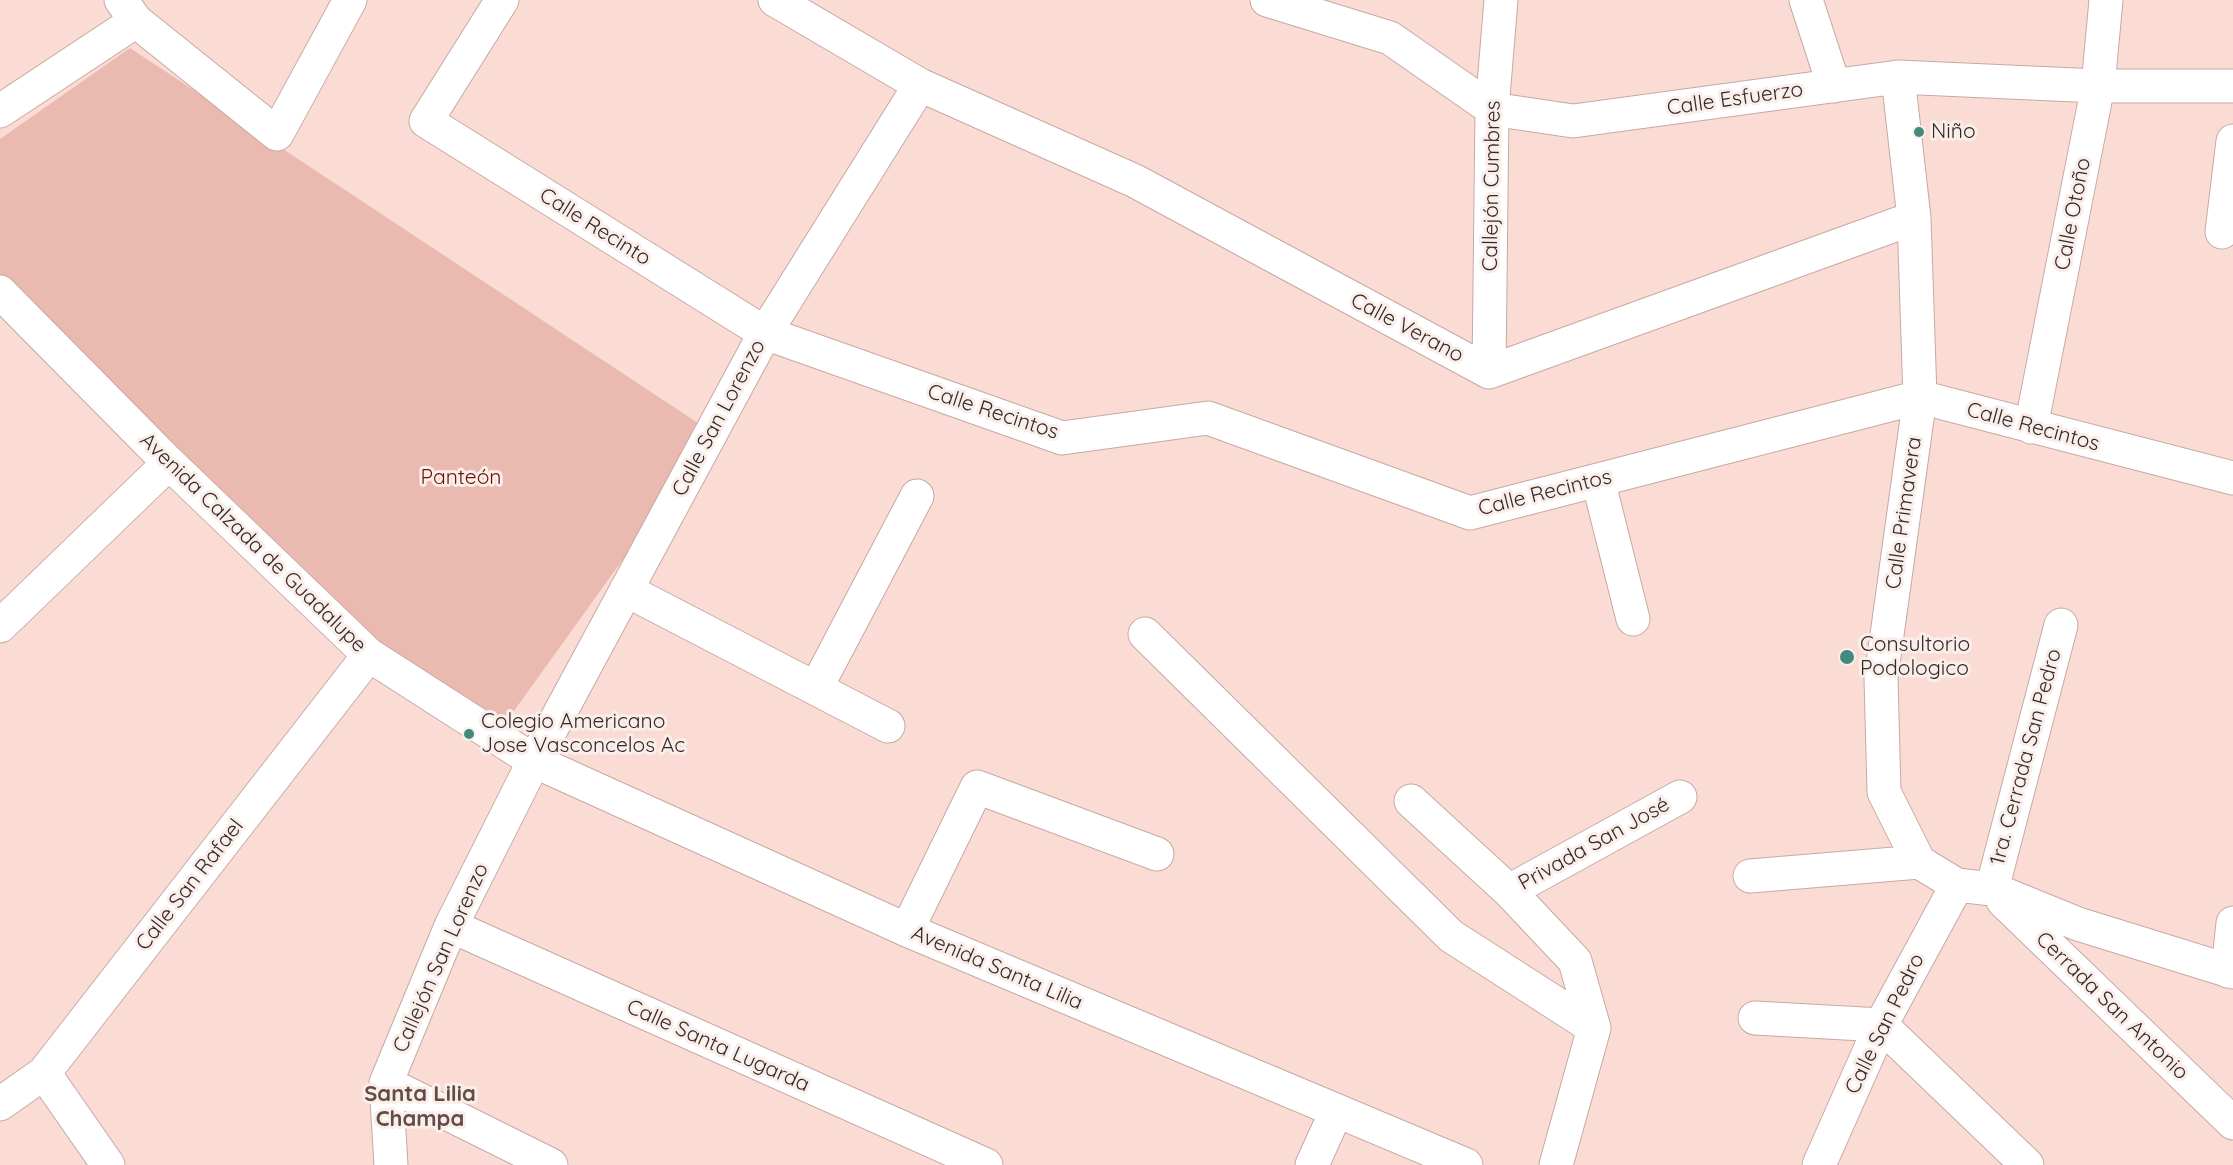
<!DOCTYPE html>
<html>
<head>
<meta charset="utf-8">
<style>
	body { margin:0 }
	canvas { display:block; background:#fbdcd5 }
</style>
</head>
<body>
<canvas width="2233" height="1165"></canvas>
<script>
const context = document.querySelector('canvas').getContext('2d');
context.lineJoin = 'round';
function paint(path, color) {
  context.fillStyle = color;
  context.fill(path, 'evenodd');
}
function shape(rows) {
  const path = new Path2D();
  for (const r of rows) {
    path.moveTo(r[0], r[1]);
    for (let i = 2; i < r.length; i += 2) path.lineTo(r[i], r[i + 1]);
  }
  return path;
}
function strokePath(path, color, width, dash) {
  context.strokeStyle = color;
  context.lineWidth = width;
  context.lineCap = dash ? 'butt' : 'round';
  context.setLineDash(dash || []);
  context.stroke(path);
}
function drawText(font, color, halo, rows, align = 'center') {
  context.font = font + ' Quicksand,sans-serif';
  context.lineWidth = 6;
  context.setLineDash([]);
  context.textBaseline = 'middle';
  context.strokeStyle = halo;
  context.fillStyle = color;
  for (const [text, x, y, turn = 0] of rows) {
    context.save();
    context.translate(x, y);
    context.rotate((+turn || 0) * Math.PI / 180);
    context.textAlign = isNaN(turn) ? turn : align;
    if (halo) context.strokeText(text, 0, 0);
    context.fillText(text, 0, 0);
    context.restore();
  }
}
const green = shape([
	[130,48,701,425,639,537,501,729,366,634,0,277,0,139]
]);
const street = shape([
	[121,0,136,21,277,134,350,0],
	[502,0,426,121,765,333,1062,438,1208,418,1470,513,1920,397,2233,478],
	[775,0,920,85,1135,181,1489,372,1914,218],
	[1267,0,1390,38,1492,109,1573,121,1898,77,2098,86,2233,86],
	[1806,0,1834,86],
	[1898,77,1914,218,1920,397,1881,678,1884,792,1919,862,1957,885,1992,889,2078,924,2233,972],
	[0,111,136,21],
	[2222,232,2233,141],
	[1489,372,1492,109,1501,0],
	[2031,427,2098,86,2106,0],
	[1598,480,1633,619],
	[626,590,888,726],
	[0,626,169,463],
	[1145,634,1451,936,1594,1028],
	[816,688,917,496],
	[1411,801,1509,891,1575,961,1594,1028],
	[1750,876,1919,862],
	[1992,889,2061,625],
	[1509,891,1680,797],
	[2003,901,2233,1123],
	[451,926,986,1165],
	[907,930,977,787,1157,854],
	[2228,971,2233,923],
	[1755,1018,1881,1025,1957,885],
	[44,1073,108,1165],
	[386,1083,551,1165],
	[0,1104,44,1073,369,655],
	[391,1165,386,1083,451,926,534,761,765,333,920,85],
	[1312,1165,1336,1112],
	[1556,1165,1594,1028]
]);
const secondary = shape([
	[0,292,169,463,369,655,534,761,907,930,1466,1165],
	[1819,1165,1881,1025,2027,1165]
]);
const markers = [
	[1919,132,6,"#44897d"],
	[1847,657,8,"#44897d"],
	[469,734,6,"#44897d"]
];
const streetNames = [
	["Calle Esfuerzo",1735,99,-8],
	["Callejón Cumbres",1492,186,-89],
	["Calle Otoño",2073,214,-79],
	["Calle Recinto",595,227,32],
	["Calle Verano",1407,328,28],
	["Calle Recintos",993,412,18],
	["Calle San Lorenzo",719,418,-62],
	["Calle Recintos",2033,427,15],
	["Calle Recintos",1545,493,-14],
	["Calle Primavera",1904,513,-82],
	["Avenida Calzada de Guadalupe",253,543,44],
	["1ra. Cerrada San Pedro",2026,757,-75],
	["Privada San José",1594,844,-29],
	["Calle San Rafael",190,885,-52],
	["Callejón San Lorenzo",441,958,-66],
	["Avenida Santa Lilia",997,968,23],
	["Cerrada San Antonio",2112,1006,44],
	["Calle San Pedro",1885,1024,-64],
	["Calle Santa Lugarda",718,1046,24]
];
const poiNames = [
	["Niño",1931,132],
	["Consultorio",1860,645],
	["Podologico",1860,669],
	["Colegio Americano",481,722],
	["Jose Vasconcelos Ac",481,746]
];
const parkNames = [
	["Panteón",461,478]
];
const neighbourhoodNames = [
	["Santa Lilia",420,1094],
	["Champa",420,1119]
];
paint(green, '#eabab1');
strokePath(street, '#c7a9a3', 35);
strokePath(secondary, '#c7a9a3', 35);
strokePath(street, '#fff', 33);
strokePath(secondary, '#fff', 33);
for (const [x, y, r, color] of markers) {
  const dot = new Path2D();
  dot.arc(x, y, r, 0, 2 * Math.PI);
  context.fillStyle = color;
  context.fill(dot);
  strokePath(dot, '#faeeeb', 2);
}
drawText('21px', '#352927', '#faeeeb', streetNames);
drawText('21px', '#352927', '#faeeeb', poiNames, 'left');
drawText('21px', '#6c1308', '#faeeeb', parkNames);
drawText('bold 22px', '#644b46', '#faeeeb', neighbourhoodNames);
</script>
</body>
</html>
